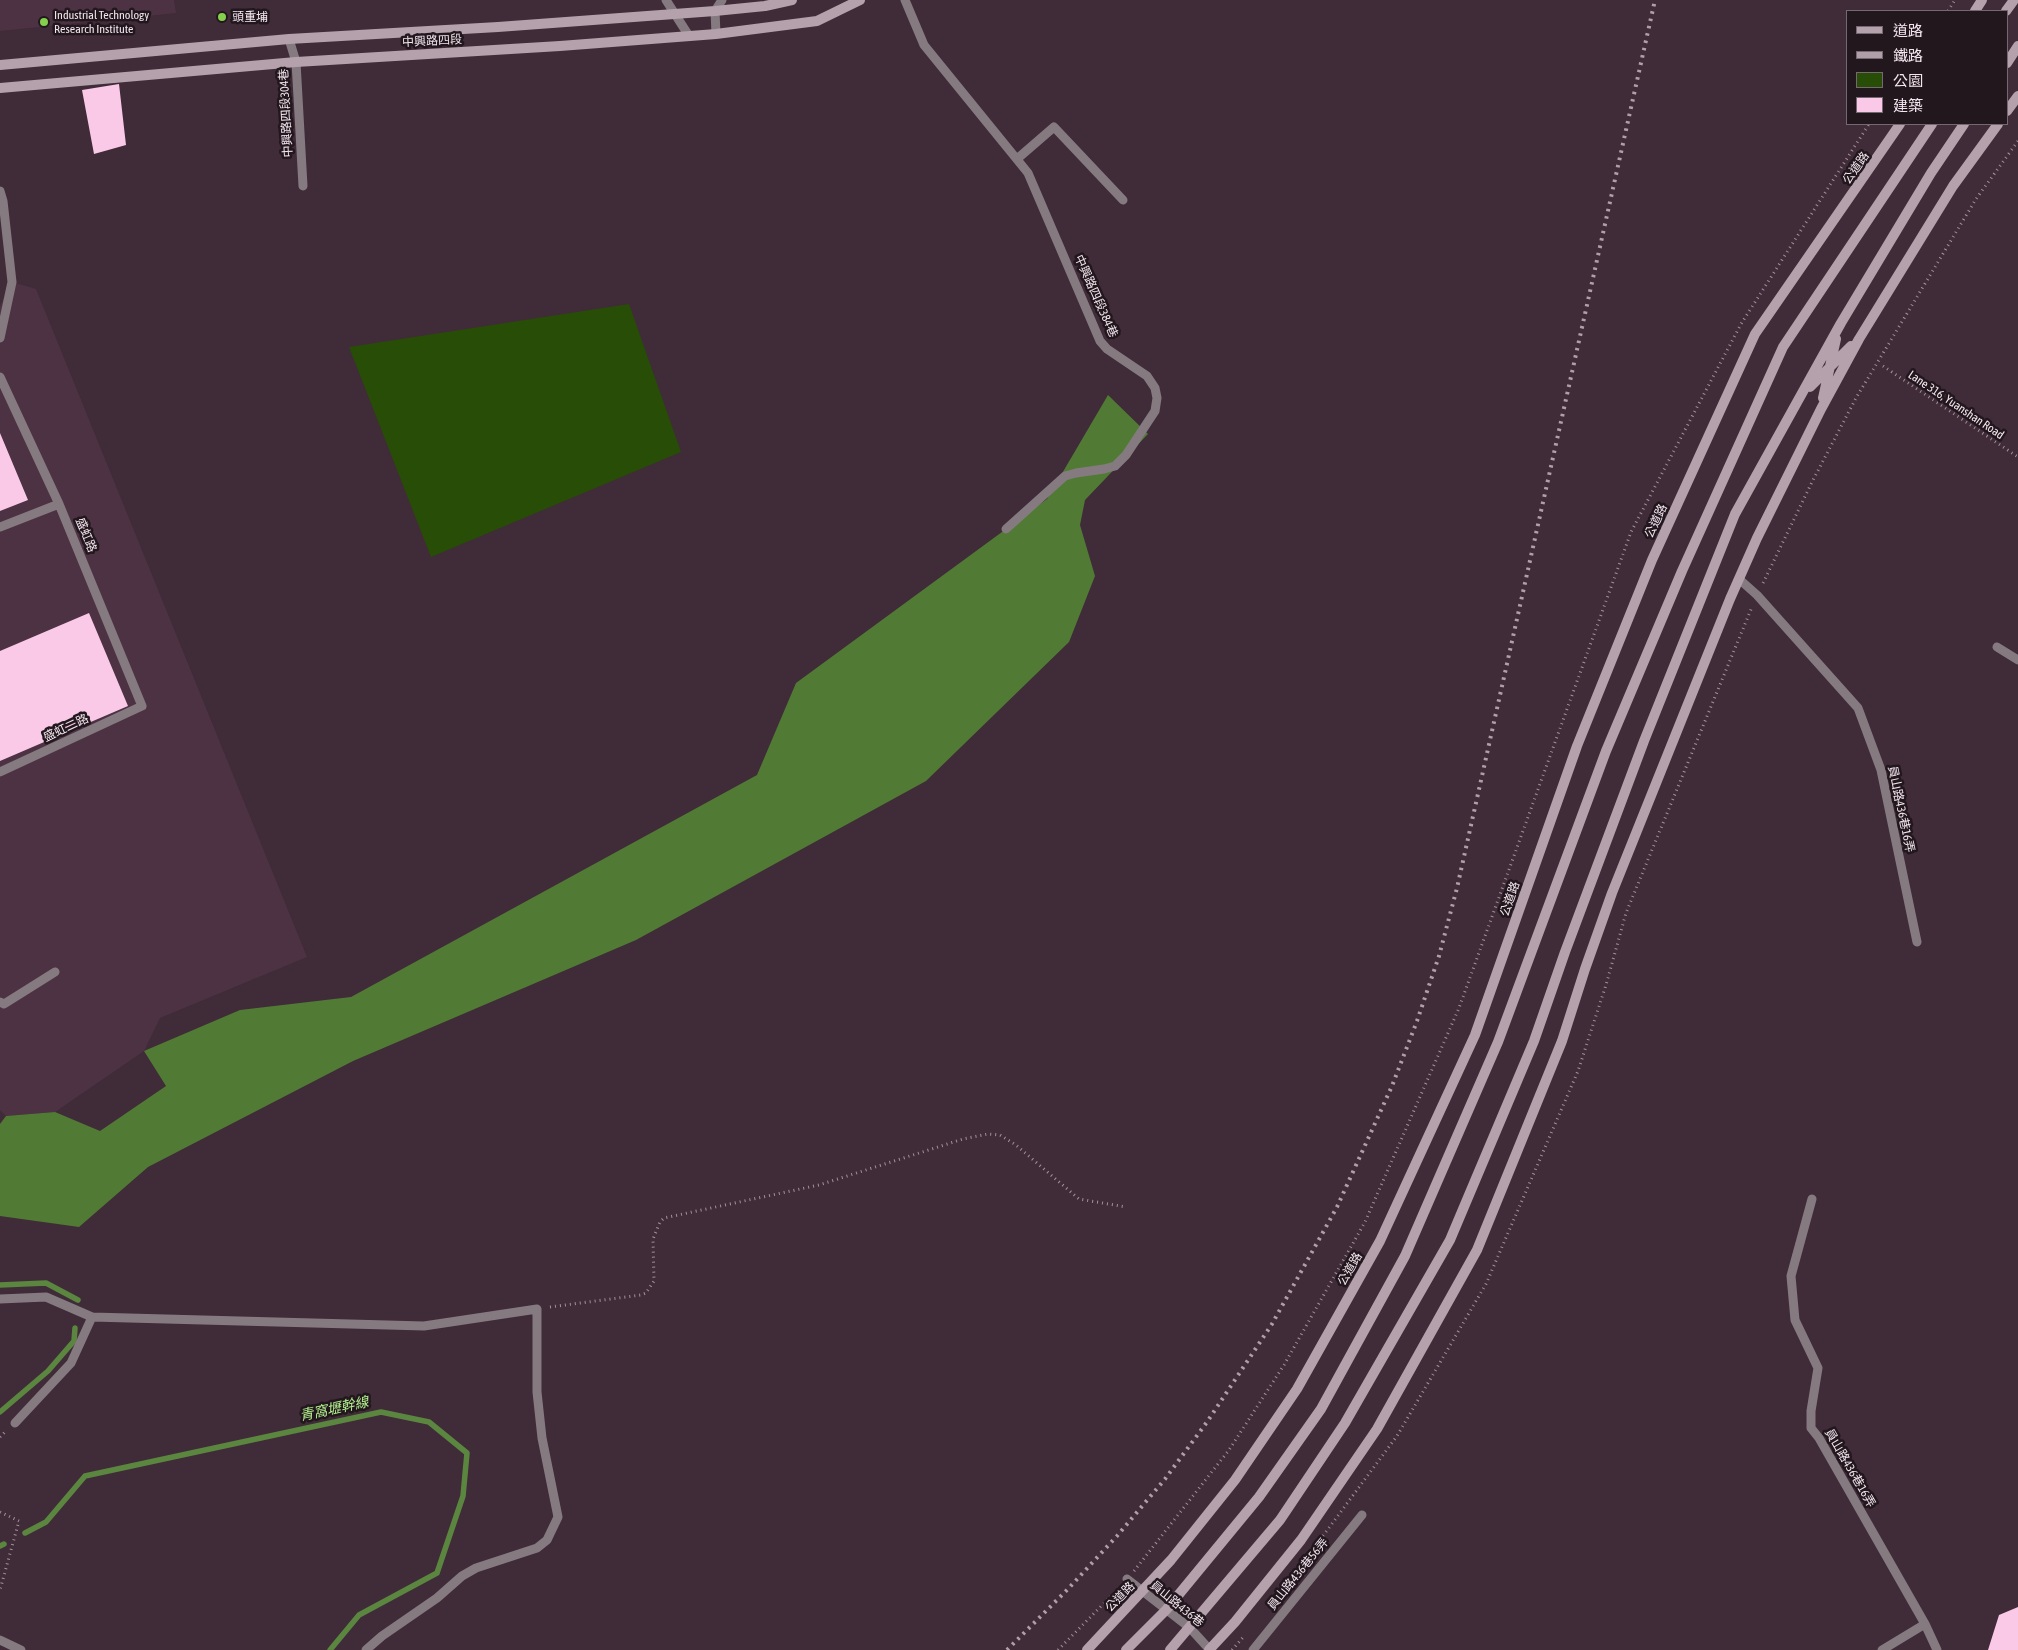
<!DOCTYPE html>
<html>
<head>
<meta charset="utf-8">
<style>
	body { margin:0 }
	#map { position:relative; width:2018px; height:1650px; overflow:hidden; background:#402b38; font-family:"Asap Condensed","Noto Sans TC",sans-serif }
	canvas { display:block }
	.legend { position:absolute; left:1846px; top:10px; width:162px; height:115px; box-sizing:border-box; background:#21171d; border:1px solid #756971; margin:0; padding:6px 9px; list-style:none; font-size:15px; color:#f4e5ee }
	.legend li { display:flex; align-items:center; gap:10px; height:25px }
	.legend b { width:25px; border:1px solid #756971 }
</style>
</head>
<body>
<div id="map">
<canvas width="2018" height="1650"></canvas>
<ul class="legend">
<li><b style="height:6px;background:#b4a1ac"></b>道路</li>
<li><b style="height:6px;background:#b09fa9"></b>鐵路</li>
<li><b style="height:14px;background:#284d06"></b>公園</li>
<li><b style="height:14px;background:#fac9e7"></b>建築</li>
</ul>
</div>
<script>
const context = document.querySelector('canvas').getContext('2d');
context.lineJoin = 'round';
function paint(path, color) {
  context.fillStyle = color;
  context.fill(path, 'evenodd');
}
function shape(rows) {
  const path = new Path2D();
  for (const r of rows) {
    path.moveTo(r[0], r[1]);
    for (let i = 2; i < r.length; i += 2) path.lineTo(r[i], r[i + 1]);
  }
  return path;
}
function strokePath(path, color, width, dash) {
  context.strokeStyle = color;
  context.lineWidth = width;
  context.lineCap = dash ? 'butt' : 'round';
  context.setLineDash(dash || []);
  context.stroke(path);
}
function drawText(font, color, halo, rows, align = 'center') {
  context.font = font + ' "Asap Condensed","Noto Sans TC",sans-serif';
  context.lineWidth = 5;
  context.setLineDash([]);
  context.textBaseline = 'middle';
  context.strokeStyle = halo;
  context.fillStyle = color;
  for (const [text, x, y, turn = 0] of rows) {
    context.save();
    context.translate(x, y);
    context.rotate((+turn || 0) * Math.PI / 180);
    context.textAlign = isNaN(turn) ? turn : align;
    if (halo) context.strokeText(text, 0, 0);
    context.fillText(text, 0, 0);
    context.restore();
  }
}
const built = shape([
	[0,0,174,0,176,13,0,31],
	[12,282,36,289,307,957,160,1018,144,1051,55,1112,6,1116,0,1110,0,306]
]);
const green = shape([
	[629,304,681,452,431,557,349,347]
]);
const forest = shape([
	[1108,395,1148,434,1085,500,1080,525,1095,576,1069,642,926,781,636,940,353,1061,148,1167,79,1227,0,1216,0,1124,6,1116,55,1112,100,1131,166,1086,144,1051,240,1010,351,997,757,775,796,683,1047,499]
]);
const stream = shape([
	[0,1285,46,1283,78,1300],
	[0,1412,48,1371,74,1341,75,1328],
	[25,1533,46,1522,85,1476,381,1412,429,1422,467,1453,463,1496,437,1573,359,1615,330,1650],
	[0,1546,4,1544]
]);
const building = shape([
	[119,84,126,145,94,154,82,90],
	[0,433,28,500,0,511],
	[89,613,128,706,0,761,0,651],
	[2018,1607,2018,1650,1988,1650,1999,1615]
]);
const path = shape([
	[1948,11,1955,0],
	[1883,366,2018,457],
	[1763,583,1812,482,1856,398,1976,199,2018,141],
	[550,1307,641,1295,646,1293,654,1281,653,1239,660,1222,664,1218,819,1185,963,1139,988,1134,1000,1135,1016,1145,1079,1199,1126,1207],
	[0,1437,5,1432],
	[0,1512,19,1521,0,1590],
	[1314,1548,1397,1436,1486,1284,1578,1071,1606,985,1626,913,1752,607],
	[1134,1571,1229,1450,1284,1365,1365,1222,1459,1008,1631,532,1741,324,1869,124],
	[1058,1650,1119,1588],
	[1232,1650,1245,1635]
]);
const lane = shape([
	[666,0,689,36],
	[905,0,924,45,1028,173,1100,341,1107,349,1147,376,1155,388,1157,398,1155,411,1126,455,1115,466,1104,469,1076,473,1065,476,1006,529],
	[716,34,715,11,722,0],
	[289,39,296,62,303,186],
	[1017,159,1054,127,1123,200],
	[0,191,3,201,12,282,0,338],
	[0,377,59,504,142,706,0,772],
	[0,527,59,504],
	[1739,579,1757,595,1858,708,1881,770,1917,942],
	[1997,647,2018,660],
	[0,1002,4,1004,55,972],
	[1812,1199,1791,1276,1795,1320,1818,1368,1811,1411,1811,1428,1819,1438,1925,1624,1937,1650],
	[0,1299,46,1297,92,1317,71,1363,15,1423],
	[92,1317,424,1326,537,1309,537,1392,542,1438,558,1517,547,1540,537,1548,476,1568,462,1576,437,1598,382,1636,366,1650],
	[1127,1579,1190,1628,1210,1650],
	[0,1640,21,1650],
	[1253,1650,1362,1515],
	[1882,1650,1925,1624]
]);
const secondary = shape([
	[1975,11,1982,0],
	[2006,11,2014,0],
	[2007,63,2018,46],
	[0,65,289,39,498,27,715,11,765,6,792,0],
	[0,88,296,62,560,46,716,34,817,21,860,0],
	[2007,111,2018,96],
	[1810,387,1851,346],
	[1823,398,1836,339],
	[1087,1650,1171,1560,1235,1480,1297,1389,1380,1241,1475,1035,1577,746,1652,560,1755,334,1900,124],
	[1126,1650,1166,1610,1259,1497,1321,1409,1405,1256,1498,1042,1606,751,1682,571,1783,347,1932,124],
	[1170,1650,1280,1520,1345,1423,1450,1240,1534,1041,1565,952,1644,741,1735,514,1841,323,1931,173,1964,124],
	[1209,1650,1235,1622,1301,1540,1377,1429,1477,1250,1562,1041,1585,969,1612,893,1730,599,1757,538,1821,409,1859,339,1953,186,1998,124]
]);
const rail = shape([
	[1007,1650,1068,1589,1117,1536,1165,1479,1207,1422,1272,1324,1337,1207,1392,1086,1417,1021,1439,956,1457,888,1655,0]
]);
const markers = [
	[222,17,5,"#84d04d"],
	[44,22,5,"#84d04d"]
];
const poiNames = [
	["Industrial Technology",54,15],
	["Research Institute",54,29],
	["頭重埔",232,17]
];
const streetNames = [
	["中興路四段",432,41,-3],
	["中興路四段304巷",286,113,-93],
	["公道路",1856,168,-55],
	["中興路四段384巷",1096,296,66],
	["Lane 316, Yuanshan Road",1956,405,34],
	["公道路",1656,521,-65],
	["盛虹路",86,535,68],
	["盛虹二路",66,728,-25],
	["員山路436巷16弄",1901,809,78],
	["公道路",1510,899,-71],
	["公道路",1350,1269,-60],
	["員山路436巷16弄",1850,1468,60],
	["員山路436巷56弄",1298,1574,-51],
	["公道路",1120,1597,-46],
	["員山路436巷",1177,1604,39]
];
const waterNames = [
	["青窩壢幹線",334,1409,-12]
];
paint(built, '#4d3243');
paint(green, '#284d06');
paint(forest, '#517b35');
strokePath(stream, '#5b863f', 5.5);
paint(building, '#fac9e7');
strokePath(path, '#a3919c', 3, [1, 4]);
strokePath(lane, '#857a80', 9);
strokePath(secondary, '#b4a1ac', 10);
strokePath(rail, '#b09fa9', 4, [2.5, 5]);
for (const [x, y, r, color] of markers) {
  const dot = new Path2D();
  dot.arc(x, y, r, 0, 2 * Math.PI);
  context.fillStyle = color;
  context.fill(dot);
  strokePath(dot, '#21171d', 2);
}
drawText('12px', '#f4e5ee', '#21171d', poiNames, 'left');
drawText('12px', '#f4e5ee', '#21171d', streetNames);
drawText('italic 14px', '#b3ef8e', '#21171d', waterNames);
</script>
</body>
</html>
